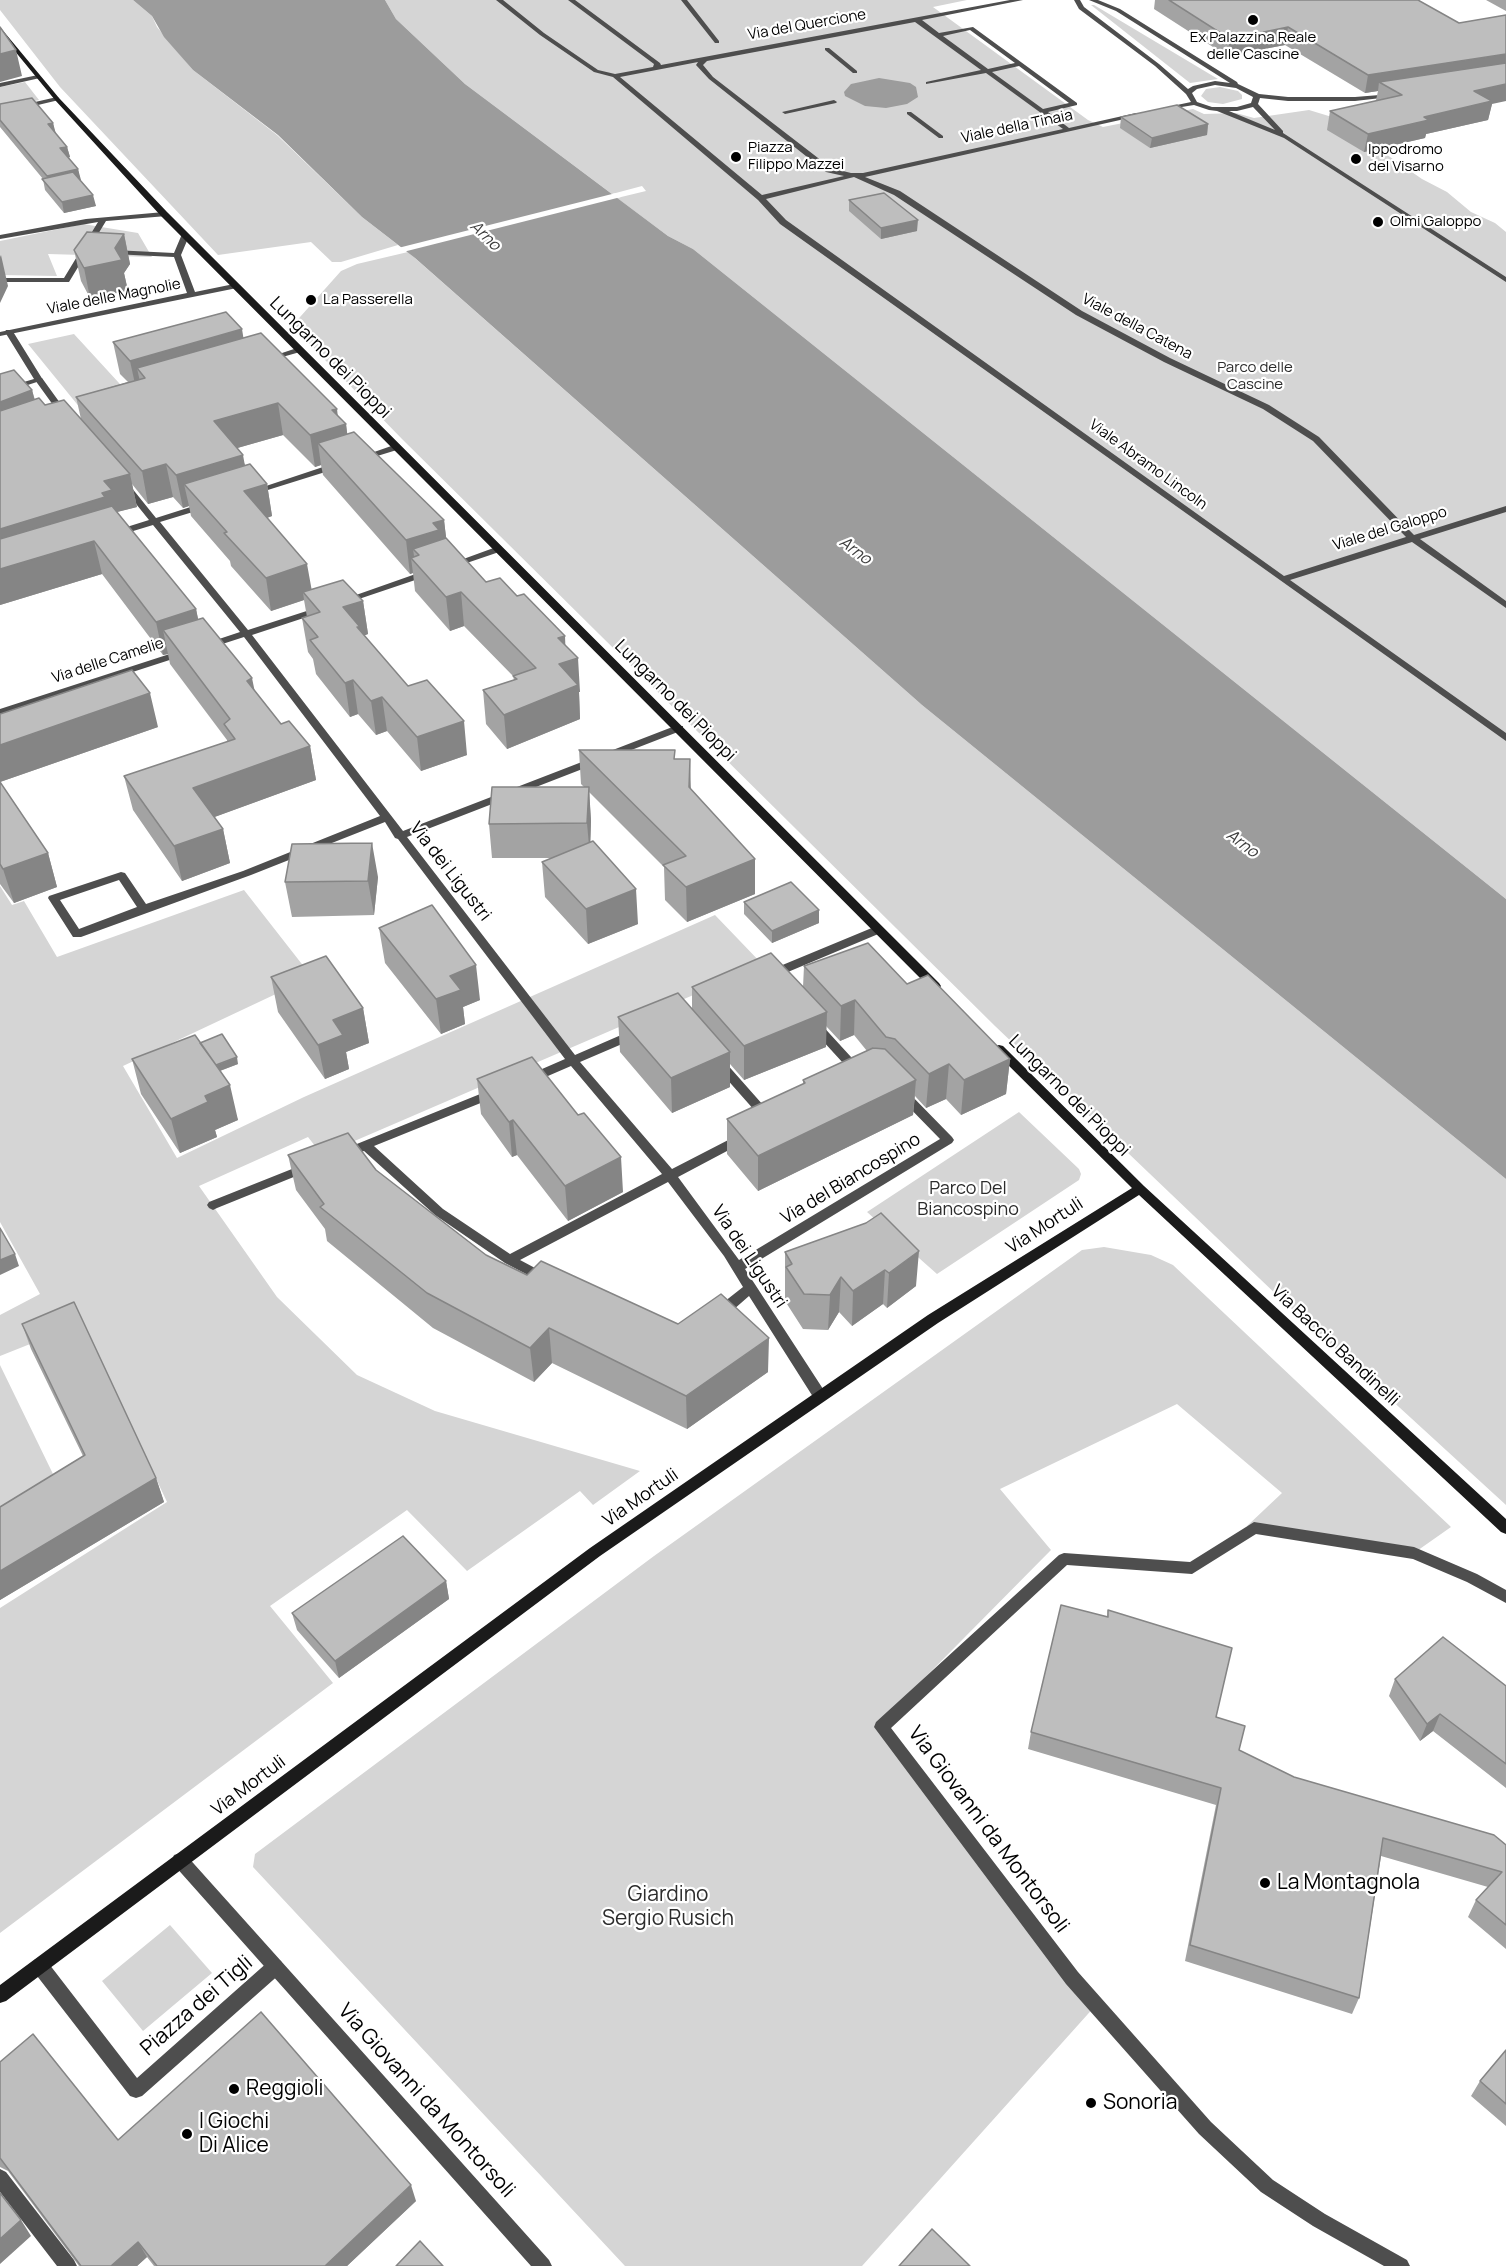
<!DOCTYPE html>
<html>
<head>
<meta charset="utf-8">
<style>
	body { margin:0 }
	canvas { display:block; background:#fff }
</style>
</head>
<body>
<canvas width="1506" height="2266"></canvas>
<script>
const context = document.querySelector('canvas').getContext('2d');
context.lineJoin = 'round';
function paint(path, color) {
  context.fillStyle = color;
  context.fill(path, 'evenodd');
}
function shape(rows) {
  const path = new Path2D();
  for (const r of rows) {
    path.moveTo(r[0], r[1]);
    for (let i = 2; i < r.length; i += 2) path.lineTo(r[i], r[i + 1]);
  }
  return path;
}
function strokePath(path, color, width, dash) {
  context.strokeStyle = color;
  context.lineWidth = width;
  context.lineCap = dash ? 'butt' : 'round';
  context.setLineDash(dash || []);
  context.stroke(path);
}
function drawText(font, color, halo, rows, align = 'center') {
  context.font = font + ' Manrope,sans-serif';
  context.lineWidth = 4.5;
  context.setLineDash([]);
  context.textBaseline = 'middle';
  context.strokeStyle = halo;
  context.fillStyle = color;
  for (const [text, x, y, turn = 0] of rows) {
    context.save();
    context.translate(x, y);
    context.rotate((+turn || 0) * Math.PI / 180);
    context.textAlign = isNaN(turn) ? turn : align;
    if (halo) context.strokeText(text, 0, 0);
    context.fillText(text, 0, 0);
    context.restore();
  }
}
const green = shape([
	[0,0,133,0,152,16,157,27,193,70,277,135,362,217,398,245,341,262,332,262,311,242,218,255,60,87,0,10],
	[385,0,967,0,933,7,1088,120,1103,127,1193,109,1204,114,1236,113,1254,118,1309,110,1332,117,1422,179,1447,192,1471,212,1495,223,1506,232,1506,899,693,249,668,236,617,198,646,191,642,186,612,194,465,84,396,19],
	[1091,5,1094,5,1218,79,1190,83],
	[25,82,39,100,0,109,0,87],
	[1220,87,1238,91,1242,95,1242,99,1223,104,1208,102,1201,96,1206,89],
	[83,224,138,233,152,257,48,254,57,276,0,275,0,241],
	[408,252,922,705,1506,1179,1506,1505,1281,1299,995,1026,402,439,292,326,341,271,357,264],
	[74,334,130,395,81,409,28,344],
	[0,886,12,905,24,901,57,957,244,890,312,977,123,1066,177,1158,304,1097,715,915,763,965,322,1155,308,1137,199,1186,277,1297,357,1375,435,1411,640,1471,593,1505,580,1491,467,1571,407,1510,270,1606,333,1683,0,1933,0,1608,167,1502,83,1323,0,1356,0,1315,40,1294,0,1222],
	[1019,1112,1079,1169,1081,1174,1079,1180,937,1274,867,1212],
	[1104,1247,1151,1255,1173,1265,1451,1527,1414,1553,1247,1526,1282,1493,1177,1404,1000,1489,1051,1550,877,1726,1096,2005,862,2266,625,2266,253,1867,255,1854,654,1556,1082,1250],
	[0,1365,53,1474,0,1507],
	[170,1925,212,1973,143,2031,102,1981]
]);
const water = shape([
	[133,0,385,0,396,19,465,84,668,236,693,249,1506,899,1506,1179,922,705,415,258,362,217,278,135,193,70,164,37,152,16],
	[879,78,910,83,916,87,918,97,907,104,886,108,865,106,845,96,844,92,851,84]
]);
const pier = shape([
	[616,193,621,197,403,252,398,248]
]);
const lane = shape([
	[6,330,12,330,43,380,0,394,0,389,34,379,5,332,6,330],
	[40,1958,46,1960,137,2078,269,1961,275,1959,281,1961,283,1967,281,1973,142,2096,136,2098,130,2096,34,1972,32,1966,34,1960,40,1958],
	[0,2169,6,2172,74,2260,77,2266,57,2266,0,2192,0,2169]
]);
const street = shape([
	[496,0,503,0,544,33,598,70,615,74,653,67,654,64,568,0,575,0,660,63,661,65,1010,0,1023,0,922,20,939,33,973,27,1077,103,1077,105,1048,112,1069,128,1136,113,1138,114,1138,116,865,177,900,191,1082,311,1170,358,1269,405,1319,437,1414,535,1506,506,1506,512,1420,539,1506,601,1506,608,1412,542,1290,580,1506,733,1506,741,780,224,758,200,613,77,594,72,540,35,496,0],
	[915,22,981,70,926,82,926,84,986,73,1063,129,863,173,851,173,831,168,713,77,703,65,707,61,915,22],
	[970,30,1015,63,988,69,943,36,970,30],
	[698,62,696,65,709,79,826,172,844,176,762,195,620,77,698,62],
	[1019,66,1069,103,1043,109,992,72,1019,66],
	[854,177,894,195,1076,315,1164,362,1263,409,1313,441,1406,537,1284,576,786,220,766,199,854,177],
	[681,0,687,0,719,41,719,43,715,43,681,0],
	[1074,0,1080,0,1084,7,1159,64,1188,89,1193,86,1215,81,1230,83,1116,11,1089,0,1098,0,1120,9,1237,82,1238,84,1259,94,1288,97,1355,97,1392,94,1392,96,1390,97,1355,101,1288,101,1260,98,1258,104,1283,131,1283,133,1506,277,1506,282,1284,138,1217,111,1209,110,1194,105,1163,110,1163,108,1191,102,1186,94,1155,66,1079,9,1074,0],
	[1215,85,1236,88,1253,97,1251,103,1237,107,1212,107,1197,102,1192,93,1197,89,1215,85],
	[1253,107,1275,130,1229,111,1237,111,1253,107],
	[825,48,829,48,857,71,857,73,853,73,825,50,825,48],
	[38,75,40,76,40,78,0,87,0,83,38,75],
	[57,97,59,98,59,100,0,114,0,110,57,97],
	[834,100,837,102,836,103,785,114,782,112,834,100],
	[907,112,911,112,943,136,943,138,939,138,907,114,907,112],
	[164,212,167,212,167,216,106,221,69,282,0,282,0,278,64,278,98,222,0,239,0,235,86,219,164,212],
	[182,234,189,236,181,255,195,292,234,284,237,284,237,288,0,336,0,332,187,293,174,257,113,254,109,252,113,250,174,253,182,234],
	[297,348,300,348,300,352,268,361,264,359,297,348],
	[36,378,42,378,68,414,67,416,61,416,35,380,36,378],
	[397,444,400,445,400,449,361,461,357,458,397,444],
	[335,463,338,464,338,468,255,494,248,492,335,463],
	[124,481,127,482,156,518,200,504,206,504,206,508,160,522,248,630,319,607,325,607,325,611,252,635,403,831,675,726,683,726,683,730,407,837,575,1055,628,1032,636,1032,638,1035,636,1038,580,1062,672,1169,736,1136,744,1136,746,1139,744,1142,678,1177,739,1260,940,1139,899,1097,897,1094,899,1091,907,1091,952,1137,954,1140,952,1143,745,1269,825,1392,827,1396,825,1400,820,1401,815,1400,749,1296,725,1317,715,1317,714,1313,715,1309,743,1287,724,1256,668,1182,520,1260,550,1276,551,1279,550,1282,545,1284,505,1263,435,1215,364,1151,346,1157,342,1156,340,1153,342,1150,490,1090,498,1090,500,1093,498,1096,374,1146,443,1209,510,1254,662,1174,571,1066,534,1082,526,1082,524,1079,526,1076,565,1059,398,839,395,838,385,822,251,875,81,937,73,937,48,898,49,896,121,872,125,873,146,904,243,871,380,816,244,637,210,648,204,648,204,644,240,632,153,525,120,535,114,535,114,531,149,520,120,484,124,481],
	[119,880,137,907,79,929,60,900,119,880],
	[499,546,502,547,502,551,455,567,449,567,447,565,499,546],
	[427,570,432,573,430,575,347,603,344,604,339,601,427,570],
	[182,650,185,651,185,655,0,715,0,709,182,650],
	[879,925,884,929,883,932,776,977,772,978,766,974,768,971,879,925],
	[815,1021,819,1022,862,1069,864,1072,862,1075,854,1075,811,1028,809,1025,811,1022,815,1021],
	[721,1061,725,1062,771,1114,773,1117,771,1120,763,1120,717,1068,715,1065,721,1061],
	[307,1163,313,1167,311,1170,217,1208,213,1210,209,1208,207,1205,209,1202,307,1163],
	[1254,1522,1414,1547,1477,1574,1506,1590,1506,1603,1467,1582,1413,1559,1256,1534,1192,1574,1067,1565,891,1728,1078,1972,1211,2122,1273,2180,1325,2214,1407,2260,1410,2266,1384,2266,1313,2226,1261,2192,1199,2134,1066,1984,874,1727,876,1722,1059,1555,1064,1553,1190,1562,1254,1522],
	[180,1853,186,1855,549,2260,552,2266,531,2266,174,1865,172,1860,174,1855,180,1853]
]);
const secondary = shape([
	[0,27,59,98,167,212,939,983,941,986,939,989,931,989,161,216,55,100,0,33,0,27],
	[999,1045,1003,1046,1144,1186,1506,1519,1506,1534,1501,1532,1139,1195,938,1323,600,1556,6,2001,0,2003,0,1985,590,1548,928,1315,1132,1188,995,1052,993,1049,995,1046,999,1045]
]);
const wall = shape([
	[1155,0,1418,0,1492,104,1488,120,1426,134,1425,138,1364,152,1327,130,1330,111,1377,101,1376,100,1378,91,1365,93,1285,45,1227,56,1154,9],
	[1486,0,1506,0,1506,11],
	[0,104,53,123,55,133,67,147,70,157,68,158,78,169,80,180,96,206,64,213,45,190,43,179,0,127],
	[1121,117,1208,124,1207,135,1150,148,1120,128],
	[849,200,917,231,881,239,849,211],
	[124,234,130,264,124,273,128,291,90,298,81,281,74,250],
	[243,338,338,416,346,424,347,434,444,520,446,538,486,582,517,596,565,636,565,645,580,692,579,692,580,719,507,749,486,724,483,690,514,680,513,676,464,626,450,631,415,591,413,573,410,574,323,475,321,465,315,467,283,435,237,448,245,465,267,484,272,516,267,518,311,589,363,601,368,634,364,635,467,755,421,771,387,731,376,735,358,714,350,717,316,674,313,659,308,652,302,618,307,617,304,600,271,611,231,566,230,561,191,516,189,506,183,508,173,497,148,504,132,484,137,507,117,512,196,609,198,619,281,724,310,746,316,780,214,817,223,829,230,863,182,881,133,810,124,776,227,742,227,740,170,664,168,654,163,655,102,574,0,605,32,390,35,400,45,405,81,419,76,397,128,382,120,374,113,342],
	[0,714,158,727,0,782,48,853,57,887,14,903,0,884],
	[579,750,675,759,691,789,755,894,687,922,665,900,664,867,589,792,591,821,590,842,638,924,588,944,545,897,542,862,553,858,492,858,489,824,584,787,581,784],
	[378,877,374,915,292,917,285,882],
	[744,902,819,923,772,943,744,914],
	[379,928,480,1000,463,1007,465,1024,441,1034,385,963],
	[804,966,1010,1059,1006,1094,961,1115,946,1099,926,1108,915,1096,913,1115,758,1191,727,1154,727,1119,803,1084,803,1080,867,1051,854,1035,840,1041,826,1026,826,1047,744,1080,730,1064,730,1087,672,1113,620,1052,618,1017,692,1009,692,987,803,987],
	[271,977,363,1008,369,1043,346,1052,349,1069,325,1079,278,1012],
	[200,1043,238,1064,220,1071,238,1120,215,1130,217,1137,180,1153,141,1094,132,1059],
	[477,1079,623,1192,568,1221,517,1155,512,1157,481,1114],
	[288,1155,376,1170,486,1255,527,1275,768,1372,687,1429,552,1363,534,1382,433,1328,327,1241,325,1229,296,1190],
	[866,1223,916,1286,887,1308,883,1304,852,1326,839,1312,828,1330,803,1329,785,1301,785,1252],
	[22,1324,156,1478,164,1502,0,1600,0,1507,83,1456,31,1349],
	[446,1581,449,1599,339,1678,297,1630,292,1613],
	[1108,1610,1216,1717,1239,1750,1294,1777,1506,1845,1506,1949,1468,1917,1476,1900,1488,1887,1381,1856,1359,1998,1352,2014,1185,1961,1216,1805,1028,1749,1031,1732,1107,1617],
	[1395,1679,1506,1686,1506,1788,1433,1731,1420,1741,1389,1696],
	[1506,2050,1506,2126,1471,2096,1480,2081],
	[0,2062,118,2140,416,2201,347,2266,154,2266,147,2257,137,2266,79,2266,8,2171,0,2167]
]);
const shadedWall = shape([
	[1288,27,1285,45,1227,56,1230,39],
	[16,50,22,76,0,82,0,54],
	[1506,54,1506,70,1379,82,1378,91,1365,93,1368,75],
	[1506,84,1506,101,1492,104,1488,120,1426,134,1425,138,1364,152,1368,134,1474,91],
	[53,123,56,134,48,124],
	[1208,124,1207,135,1150,148,1152,138],
	[67,147,70,157,62,159,60,148],
	[78,169,81,180,50,187,47,176],
	[93,195,96,206,64,213,62,202],
	[918,220,917,231,881,239,881,228],
	[124,234,130,264,124,273,128,291,90,298,84,268,115,248],
	[1,255,8,286,0,303,0,257],
	[242,329,247,360,137,368,142,391,137,393,130,361],
	[32,390,40,422,0,437,0,402],
	[278,403,283,435,220,453,214,421],
	[337,409,339,426,346,424,350,456,318,443,321,465,315,467,310,435,332,410],
	[243,455,249,488,184,484,189,506,183,508,176,475],
	[166,464,173,497,148,504,142,471],
	[130,474,137,507,117,512,0,565,0,529,102,493,104,481],
	[267,484,272,516,250,524,244,491],
	[444,520,448,553,419,555,413,549,415,563,411,558,413,573,410,574,406,540,433,523],
	[94,541,102,574,0,605,0,569],
	[307,564,313,597,303,592,304,600,271,611,266,578],
	[461,592,464,626,450,631,446,597],
	[363,601,368,634,361,637,343,607],
	[196,609,203,643,163,630,168,654,163,655,156,622],
	[565,636,566,662,578,658,580,692,579,692,580,719,507,749,504,715,558,638],
	[252,678,259,712,247,681],
	[353,680,358,714,350,717,345,683],
	[150,693,158,727,0,782,0,745],
	[382,697,387,731,376,735,371,701],
	[464,721,467,755,421,771,417,737],
	[310,746,316,780,201,822,193,788],
	[690,759,691,794,689,787],
	[589,787,591,821,590,857,587,823],
	[223,829,230,863,182,881,174,846],
	[372,843,378,877,374,915,368,881],
	[48,853,57,887,14,903,3,869],
	[755,859,755,894,687,922,686,887],
	[636,889,638,924,588,944,586,909],
	[819,910,819,923,772,943,772,931],
	[476,965,480,1000,463,1007,465,1024,441,1034,436,999,450,976],
	[855,1000,854,1035,840,1041,841,1006],
	[363,1008,369,1043,346,1052,349,1069,325,1079,318,1045,333,1020],
	[827,1012,826,1047,744,1080,744,1046],
	[730,1052,730,1087,672,1113,671,1078],
	[237,1057,238,1064,214,1073,213,1067],
	[1010,1059,1006,1094,961,1115,964,1080],
	[949,1064,946,1099,926,1108,929,1074],
	[916,1080,913,1115,758,1191,758,1156],
	[230,1085,238,1120,215,1130,217,1137,180,1153,171,1119,205,1096],
	[513,1120,517,1155,512,1157,509,1122],
	[621,1157,623,1192,568,1221,565,1186],
	[919,1251,916,1286,887,1308,889,1273],
	[15,1254,19,1266,0,1275,0,1260],
	[885,1270,883,1304,852,1326,853,1291],
	[841,1277,839,1312,828,1330,830,1295],
	[549,1328,552,1363,534,1382,530,1348],
	[769,1338,768,1372,687,1429,686,1396],
	[156,1478,164,1502,0,1600,0,1571],
	[446,1581,449,1599,339,1678,335,1661],
	[1440,1714,1433,1731,1420,1741,1427,1724],
	[411,2185,416,2201,347,2266,325,2266],
	[21,2220,31,2236,0,2264,0,2239],
	[138,2242,147,2257,137,2266,111,2266]
]);
const building = shape([
	[1169,0,1418,0,1459,23,1506,15,1506,54,1368,75,1288,27,1230,39,1169,0],
	[0,27,16,50,0,54,0,27],
	[1506,63,1506,84,1474,91,1492,101,1424,117,1429,120,1368,134,1330,111,1402,95,1379,82,1506,63],
	[32,98,53,123,48,124,67,147,60,148,78,169,47,176,0,120,0,104,32,98],
	[1177,105,1208,124,1152,138,1121,117,1177,105],
	[73,172,93,195,62,202,42,179,73,172],
	[884,193,918,220,881,228,849,200,884,193],
	[87,232,124,234,115,248,122,260,84,268,74,250,87,232],
	[226,312,242,329,130,361,113,342,226,312],
	[261,333,337,409,332,410,346,424,310,435,278,403,214,421,243,455,176,475,166,464,142,471,76,397,145,378,137,368,261,333],
	[14,370,32,390,0,402,0,374,14,370],
	[39,398,45,405,64,400,130,474,104,481,112,490,102,493,105,497,0,529,0,411,39,398],
	[354,432,444,520,433,523,439,530,406,540,318,443,354,432],
	[250,464,267,484,244,491,307,564,266,578,224,533,227,532,184,484,250,464],
	[112,506,196,609,156,622,94,541,0,569,0,539,112,506],
	[446,538,486,582,500,578,517,596,524,594,565,636,558,638,578,658,559,664,578,685,504,715,483,690,517,679,513,676,536,668,461,592,446,597,411,558,419,555,413,549,446,538],
	[343,580,363,601,343,607,360,627,357,627,408,686,427,680,464,721,417,737,382,697,371,701,353,680,345,683,310,640,318,637,302,618,320,612,303,592,343,580],
	[203,618,252,678,247,681,281,724,289,721,310,746,193,788,223,829,174,846,124,776,235,739,224,724,230,719,163,630,203,618],
	[132,670,150,693,0,745,0,714,132,670],
	[579,750,675,750,674,759,690,759,689,787,755,859,686,887,663,865,686,856,579,750],
	[0,782,48,853,3,869,0,864,0,782],
	[492,787,589,787,587,823,489,824,492,787],
	[593,841,636,889,586,909,542,862,593,841],
	[372,843,368,881,285,882,292,844,372,843],
	[791,882,819,910,772,931,744,902,791,882],
	[432,905,476,965,450,976,461,990,436,999,379,928,432,905],
	[868,943,907,984,928,975,1010,1059,964,1080,949,1064,929,1074,895,1039,886,1037,855,1000,841,1006,804,966,868,943],
	[771,953,827,1012,744,1046,692,987,771,953],
	[326,956,363,1008,333,1020,343,1035,318,1045,271,977,326,956],
	[678,993,730,1052,671,1078,618,1017,678,993],
	[222,1034,237,1057,216,1065,200,1043,222,1034],
	[195,1035,230,1085,205,1096,208,1102,171,1119,132,1059,195,1035],
	[873,1048,885,1049,916,1080,758,1156,727,1119,805,1083,803,1080,873,1048],
	[532,1057,578,1115,584,1113,621,1157,565,1186,513,1120,509,1122,477,1079,532,1057],
	[348,1133,376,1170,486,1255,527,1275,541,1261,678,1324,721,1294,769,1338,686,1396,549,1328,530,1348,427,1293,320,1207,324,1204,288,1155,348,1133],
	[881,1213,919,1251,889,1273,885,1270,853,1291,841,1277,830,1295,804,1294,786,1267,792,1264,785,1252,866,1223,881,1213],
	[0,1228,15,1254,0,1260,0,1228],
	[74,1302,156,1478,0,1571,0,1507,85,1455,22,1324,74,1302],
	[403,1536,446,1581,335,1661,292,1613,403,1536],
	[1061,1605,1108,1617,1108,1610,1232,1648,1216,1717,1245,1726,1239,1750,1294,1777,1494,1835,1506,1845,1506,1925,1476,1900,1502,1872,1383,1838,1359,1998,1190,1945,1221,1788,1031,1732,1061,1605],
	[1443,1637,1506,1686,1506,1764,1440,1714,1427,1724,1395,1679,1443,1637],
	[261,2012,411,2185,325,2266,157,2266,138,2242,111,2266,81,2266,0,2158,0,2062,33,2034,118,2140,261,2012],
	[1506,2050,1506,2104,1480,2081,1506,2050],
	[0,2193,21,2220,0,2239,0,2193],
	[932,2229,970,2266,899,2266,932,2229],
	[420,2241,443,2266,396,2266,420,2241]
]);
const markers = [
	[1253,20,6,"#000"],
	[736,157,6,"#000"],
	[1356,159,6,"#000"],
	[1378,222,6,"#000"],
	[311,300,6,"#000"],
	[1265,1883,6,"#000"],
	[234,2089,6,"#000"],
	[1091,2103,6,"#000"],
	[187,2134,6,"#000"]
];
const farStreetnames = [
	["Via del Quercione",807,25,-10],
	["Viale della Tinaia",1017,127,-12],
	["Viale delle Magnolie",114,297,-11],
	["Viale della Catena",1137,327,28],
	["Viale Abramo Lincoln",1148,465,36],
	["Viale del Galoppo",1390,529,-17],
	["Via delle Camelie",108,661,-18]
];
const farPoinames = [
	["Ex Palazzina Reale",1253,38,"center"],
	["delle Cascine",1253,55,"center"],
	["Piazza",748,148],
	["Filippo Mazzei",748,165],
	["Ippodromo",1368,150],
	["del Visarno",1368,167],
	["Olmi Galoppo",1390,222],
	["La Passerella",323,300]
];
const farParknames = [
	["Parco delle",1255,368],
	["Cascine",1255,385]
];
const farWaternames = [
	["Arno",485,236,44],
	["Arno",855,551,37],
	["Arno",1242,844,37]
];
const streetNames = [
	["Lungarno dei Pioppi",330,358,45],
	["Lungarno dei Pioppi",675,701,45],
	["Via dei Ligustri",450,872,52],
	["Lungarno dei Pioppi",1069,1096,45],
	["Via del Biancospino",851,1179,-31],
	["Via Mortuli",1045,1226,-33],
	["Via dei Ligustri",749,1257,56],
	["Via Baccio Bandinelli",1335,1346,43],
	["Via Mortuli",641,1498,-35],
	["Via Mortuli",249,1786,-37]
];
const parkNames = [
	["Parco Del",968,1189],
	["Biancospino",968,1210]
];
const nearStreetnames = [
	["Via Giovanni da Montorsoli",988,1830,53],
	["Piazza dei Tigli",197,2006,-41],
	["Via Giovanni da Montorsoli",426,2101,48]
];
const nearPoinames = [
	["La Montagnola",1277,1883],
	["Reggioli",246,2089],
	["Sonoria",1103,2103],
	["I Giochi",199,2122],
	["Di Alice",199,2146]
];
const nearParknames = [
	["Giardino",668,1895],
	["Sergio Rusich",668,1919]
];
paint(green, '#d5d5d5');
paint(water, '#9c9c9c');
paint(pier, '#fff');
paint(lane, '#4e4e4e');
paint(street, '#4e4e4e');
paint(secondary, '#1b1b1b');
paint(wall, '#a3a3a3');
paint(shadedWall, '#858585');
paint(building, '#bebebe');
strokePath(building, '#858585', 1.5);
for (const [x, y, r, color] of markers) {
  const dot = new Path2D();
  dot.arc(x, y, r, 0, 2 * Math.PI);
  context.fillStyle = color;
  context.fill(dot);
  strokePath(dot, '#fff', 2);
}
drawText('15px', '#000', '#fff', farStreetnames);
drawText('15px', '#000', '#fff', farPoinames, 'left');
drawText('15px', '#2c2c2c', '#fff', farParknames);
drawText('italic 16px', '#3d3d3d', '#fff', farWaternames);
drawText('18px', '#000', '#fff', streetNames);
drawText('18px', '#2c2c2c', '#fff', parkNames);
drawText('21px', '#000', '#fff', nearStreetnames);
drawText('21px', '#000', '#fff', nearPoinames, 'left');
drawText('21px', '#2c2c2c', '#fff', nearParknames);
</script>
</body>
</html>
